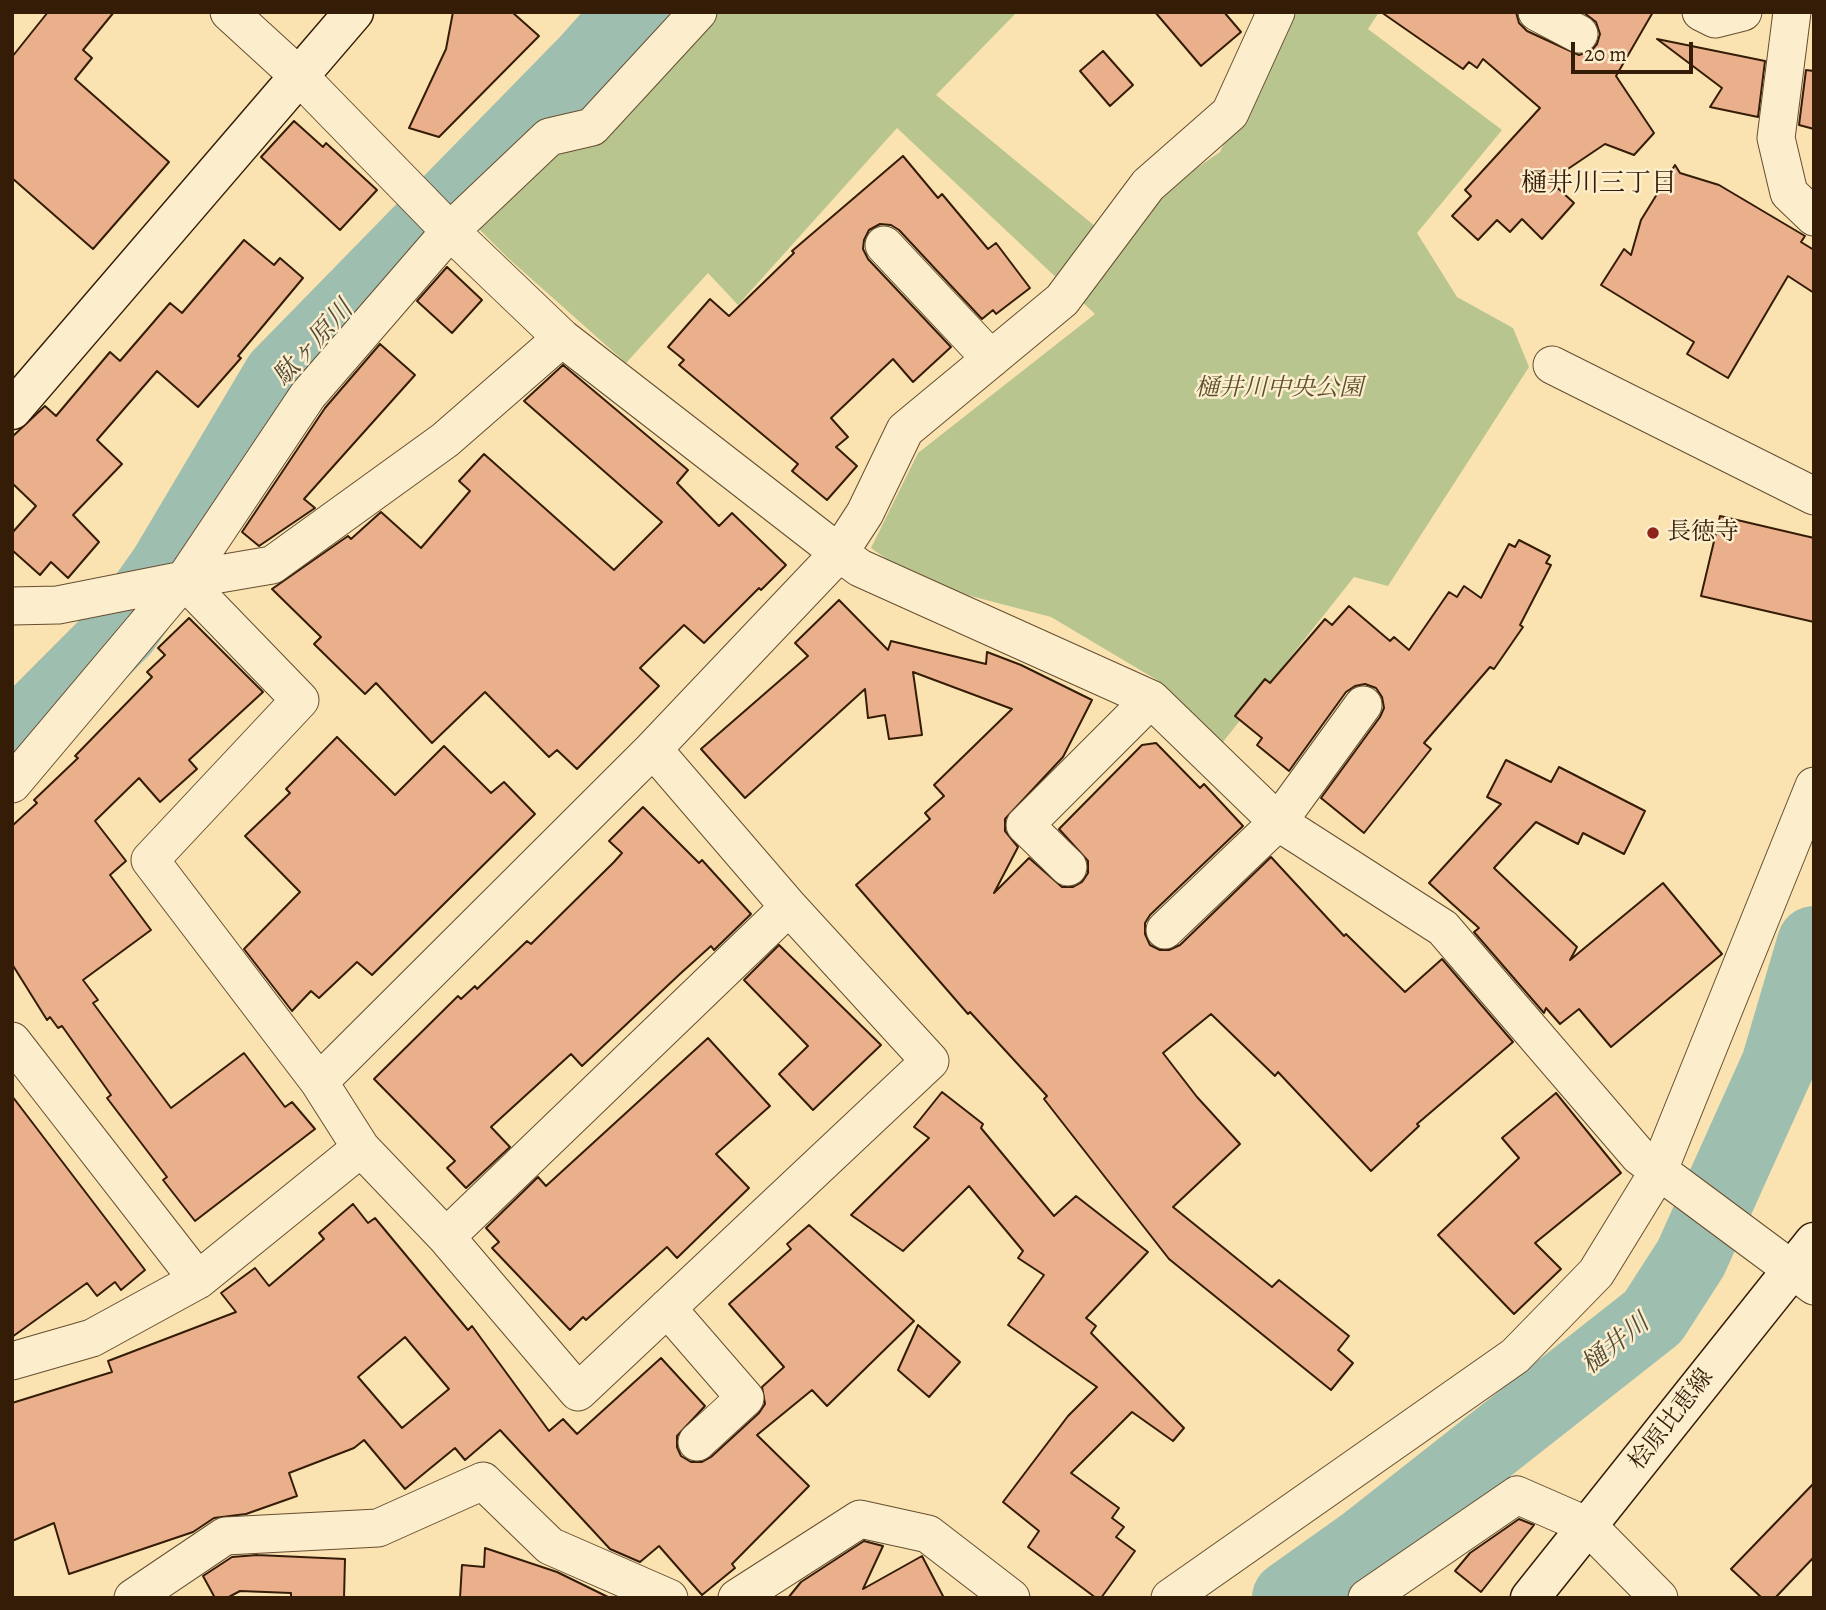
<!DOCTYPE html>
<html>
<head>
<meta charset="utf-8">
<style>
	body { margin:0 }
	#map { position:relative; width:1826px; height:1610px; overflow:hidden; background:#fae3b0; font-family:Alegreya,serif }
	canvas { display:block }
	.frame { position:absolute; inset:0; border:14px solid #341c07; pointer-events:none }
	.scale { position:absolute; left:1571px; top:42px; width:122px; height:32px; box-sizing:border-box; border:4px solid #341c07; border-top:0; padding-left:9px; font-size:21px; line-height:24px; white-space:nowrap; color:#341c07; -webkit-text-stroke:5px #fcedcc; paint-order:stroke }
</style>
</head>
<body>
<div id="map">
<canvas width="1826" height="1610"></canvas>
<div class="frame"></div>
<div class="scale">20 m</div>
</div>
<script>
const context = document.querySelector('canvas').getContext('2d');
context.lineJoin = 'round';
function paint(path, color) {
  context.fillStyle = color;
  context.fill(path, 'evenodd');
}
function shape(rows) {
  const path = new Path2D();
  for (const r of rows) {
    path.moveTo(r[0], r[1]);
    for (let i = 2; i < r.length; i += 2) path.lineTo(r[i], r[i + 1]);
  }
  return path;
}
function strokePath(path, color, width, dash) {
  context.strokeStyle = color;
  context.lineWidth = width;
  context.lineCap = dash ? 'butt' : 'round';
  context.setLineDash(dash || []);
  context.stroke(path);
}
function drawText(font, color, halo, rows, align = 'center') {
  context.font = font + ' Alegreya,"Noto Serif JP",serif';
  context.lineWidth = 5;
  context.setLineDash([]);
  context.textBaseline = 'middle';
  context.strokeStyle = halo;
  context.fillStyle = color;
  for (const [text, x, y, turn = 0] of rows) {
    context.save();
    context.translate(x, y);
    context.rotate((+turn || 0) * Math.PI / 180);
    context.textAlign = isNaN(turn) ? turn : align;
    if (halo) context.strokeText(text, 0, 0);
    context.fillText(text, 0, 0);
    context.restore();
  }
}
const green = shape([
	[698,12,1017,12,936,95,1119,246,1146,203,1220,152,1286,12,1379,12,1368,29,1502,130,1417,233,1457,297,1513,328,1529,367,1388,586,1354,577,1219,747,1157,680,1051,617,921,583,871,548,918,453,1095,314,897,128,738,305,708,273,626,363,508,258,465,215,592,127]
]);
const river = shape([
	[12,740,122,630,166,568,280,376,589,60,632,12],
	[1289,1598,1362,1546,1653,1317,1691,1258,1778,1065,1814,943]
]);
const building = shape([
	[48,12,114,12,83,50,92,58,75,79,169,162,93,249,12,178,12,57,48,12],
	[453,12,512,12,539,36,439,137,409,128,446,49,453,12],
	[1155,12,1224,12,1241,32,1201,66,1155,12],
	[1381,12,1516,12,1519,23,1527,31,1579,55,1591,51,1597,44,1600,34,1596,22,1583,12,1653,12,1616,76,1654,133,1634,155,1605,144,1550,181,1574,203,1542,239,1522,219,1510,232,1497,220,1478,240,1452,216,1471,196,1465,190,1540,108,1483,59,1477,68,1469,62,1463,69,1381,12],
	[1657,39,1765,61,1758,117,1710,107,1722,88,1657,39],
	[1103,51,1133,85,1110,106,1080,71,1103,51],
	[1806,70,1814,71,1814,129,1799,125,1806,70],
	[294,121,323,147,326,143,377,190,340,230,261,157,294,121],
	[903,156,938,198,942,194,988,249,996,243,1030,288,996,314,993,310,982,319,899,230,891,225,880,224,869,230,864,240,863,249,868,259,951,347,913,382,893,359,831,418,848,437,836,447,857,466,827,500,792,471,798,464,679,365,684,360,668,347,710,299,729,316,794,253,792,251,903,156],
	[1675,165,1680,173,1719,185,1805,236,1801,242,1814,250,1814,293,1788,276,1728,378,1687,354,1694,342,1601,285,1624,249,1631,255,1641,220,1675,165],
	[244,240,274,265,280,258,303,278,238,356,241,358,198,407,157,371,97,440,122,464,73,515,99,542,68,578,51,562,40,575,12,550,12,533,36,506,12,483,12,437,45,406,56,416,110,352,120,361,170,303,182,313,244,240],
	[447,267,482,300,452,333,417,301,447,267],
	[380,344,415,375,304,499,315,508,259,546,242,532,325,408,380,344],
	[563,365,688,470,677,483,719,526,732,513,786,565,761,590,759,588,704,643,684,625,640,668,659,686,577,769,557,750,549,757,485,692,432,743,376,683,365,694,314,644,321,637,272,589,348,536,351,539,381,512,421,548,470,491,459,481,484,454,614,570,662,522,524,401,563,365],
	[1720,516,1814,538,1814,622,1701,596,1720,516],
	[1519,540,1550,556,1546,563,1551,565,1520,625,1523,627,1494,669,1490,667,1424,743,1431,749,1364,833,1321,798,1380,717,1384,708,1382,697,1376,688,1365,684,1355,686,1346,692,1289,771,1257,745,1262,738,1235,716,1265,679,1270,683,1325,619,1332,625,1349,606,1390,641,1394,637,1409,650,1449,592,1457,597,1464,586,1481,598,1509,544,1515,547,1519,540],
	[839,600,888,650,891,641,986,664,987,652,1021,665,1092,700,1063,757,1005,819,1005,831,1018,847,994,893,1029,858,1062,887,1073,887,1082,882,1088,873,1088,861,1059,829,1142,745,1156,743,1200,788,1204,784,1243,826,1150,915,1145,923,1145,934,1150,945,1160,950,1169,950,1180,945,1271,857,1344,936,1346,934,1405,992,1442,959,1513,1042,1417,1124,1419,1126,1371,1171,1278,1072,1275,1076,1211,1014,1163,1053,1197,1097,1240,1144,1173,1207,1272,1287,1279,1280,1349,1336,1338,1350,1353,1363,1331,1390,1169,1259,1044,1099,1047,1096,970,1012,968,1014,856,885,930,819,925,813,944,796,934,785,1012,709,913,672,922,735,889,739,885,715,868,718,865,689,745,798,701,749,808,656,795,643,839,600],
	[189,618,263,692,189,760,197,769,160,802,139,778,95,821,126,861,110,875,151,930,83,980,98,1000,93,1003,171,1108,244,1053,285,1107,292,1102,315,1129,195,1221,163,1180,167,1177,107,1098,111,1095,62,1026,58,1028,50,1017,47,1020,12,964,12,826,37,803,34,800,78,758,75,756,152,677,147,672,165,655,158,648,189,618],
	[337,737,395,795,444,746,491,793,504,782,535,814,372,975,357,962,319,998,311,991,292,1011,244,949,300,892,245,836,290,793,286,789,337,737],
	[1506,760,1551,782,1559,767,1645,811,1624,854,1583,833,1578,844,1536,822,1494,868,1577,947,1570,960,1663,883,1722,954,1611,1047,1579,1009,1560,1024,1546,1008,1544,1013,1474,932,1479,928,1429,883,1501,804,1487,797,1506,760],
	[643,807,699,863,702,860,751,914,714,950,711,946,681,973,582,1066,571,1054,491,1127,510,1147,466,1188,447,1168,455,1161,374,1079,458,996,461,999,475,986,477,989,527,941,531,944,614,862,622,853,609,841,643,807],
	[779,945,881,1045,813,1110,779,1074,808,1046,744,980,779,945],
	[708,1038,770,1106,716,1154,749,1188,677,1258,667,1247,586,1320,583,1317,570,1330,492,1248,499,1242,486,1228,538,1177,546,1186,708,1038],
	[942,1092,983,1124,981,1128,1054,1216,1076,1196,1148,1252,1086,1318,1096,1326,1091,1333,1184,1428,1173,1441,1132,1412,1071,1473,1119,1508,1112,1518,1124,1527,1116,1537,1135,1551,1101,1598,1096,1598,1028,1547,1039,1531,1003,1502,1068,1416,1097,1387,1008,1325,1044,1275,1018,1258,1023,1251,969,1186,903,1251,851,1215,929,1138,914,1127,942,1092],
	[1556,1093,1621,1173,1535,1243,1561,1269,1514,1314,1438,1235,1519,1158,1502,1138,1556,1093],
	[12,1096,145,1270,121,1290,115,1282,97,1296,87,1283,12,1337,12,1096],
	[353,1204,368,1223,375,1218,468,1330,472,1326,549,1431,563,1419,577,1434,661,1358,705,1406,677,1436,677,1447,681,1456,691,1462,702,1462,711,1457,759,1413,765,1404,762,1387,784,1367,729,1304,791,1249,787,1244,809,1225,914,1321,827,1406,812,1390,757,1435,809,1486,732,1564,735,1568,702,1595,659,1546,640,1562,610,1549,500,1430,465,1460,455,1448,405,1489,364,1440,354,1448,289,1473,297,1496,246,1514,214,1518,193,1532,69,1574,54,1523,12,1541,12,1403,112,1372,108,1361,236,1312,221,1293,255,1268,269,1286,324,1239,319,1233,353,1204],
	[405,1337,449,1389,402,1428,358,1377,405,1337],
	[918,1325,960,1362,929,1397,898,1370,918,1325],
	[1814,1483,1814,1557,1775,1598,1762,1598,1731,1569,1814,1483],
	[1519,1519,1534,1525,1481,1592,1455,1571,1470,1553,1519,1519],
	[864,1541,883,1546,863,1589,922,1556,944,1598,788,1598,801,1582,864,1541],
	[485,1548,557,1572,610,1598,460,1598,462,1565,484,1567,485,1548],
	[257,1555,345,1559,344,1598,291,1598,291,1593,240,1591,227,1598,215,1598,203,1576,232,1557,257,1555]
]);
const street = shape([
	[229,12,300,77,450,231,562,338,839,553,860,568,1151,699,1278,822,1443,928,1639,1156,1814,1286],
	[1537,12,1579,34],
	[1701,12,1715,19,1743,12],
	[1792,12,1776,138,1789,193,1814,217],
	[884,245,991,359],
	[562,338,445,440,272,565,184,580,308,395,450,231,549,137,592,127,698,12],
	[1552,365,1814,496],
	[12,606,58,605,184,580,300,700,150,860,319,1082],
	[12,784,184,580],
	[1068,867,1025,825,1151,699],
	[1165,930,1278,822,1363,705],
	[12,1041,198,1280],
	[361,1148,319,1082,653,749],
	[446,1237,578,1392,930,1061,789,907],
	[667,1308,745,1398,697,1442],
	[12,1361,92,1338,198,1280,361,1148,446,1237,789,907,653,749,839,553,865,513,905,430,1062,300,1148,185,1230,113,1276,12],
	[133,1598,225,1536,378,1528,483,1481,550,1546,669,1598],
	[737,1598,860,1519,928,1534,1011,1598],
	[1170,1598,1515,1356,1596,1273,1658,1172,1814,786],
	[1367,1598,1517,1495,1588,1526,1659,1598]
]);
const secondary = shape([
	[12,410,354,12],
	[1530,1598,1814,1242]
]);
const markers = [
	[1653,533,7,"#8f2418"]
];
const parkNames = [
	["樋井川中央公園",1279,389]
];
const poiNames = [
	["長徳寺",1667,533]
];
const streetNames = [
	["桧原比恵線",1672,1420,-52]
];
const neighbourhoodNames = [
	["樋井川三丁目",1599,185]
];
const waterNames = [
	["駄ヶ原川",314,344,-48],
	["樋井川",1616,1345,-39]
];
paint(green, '#b9c58f');
strokePath(river, '#9ebeaf', 74);
paint(building, '#eab08c');
strokePath(building, '#341c07', 2);
strokePath(street, '#664e31', 39);
strokePath(secondary, '#341c07', 41);
strokePath(street, '#fcedcc', 37);
strokePath(secondary, '#fcedcc', 38);
for (const [x, y, r, color] of markers) {
  const dot = new Path2D();
  dot.arc(x, y, r, 0, 2 * Math.PI);
  context.fillStyle = color;
  context.fill(dot);
  strokePath(dot, '#fcedcc', 2.5);
}
drawText('italic 24px', '#5c4f30', '#fcedcc', parkNames);
drawText('24px', '#341c07', '#fcedcc', poiNames, 'left');
drawText('24px', '#341c07', '#fcedcc', streetNames);
drawText('26px', '#341c07', '#fcedcc', neighbourhoodNames);
drawText('italic 26px', '#544d39', '#fcedcc', waterNames);
</script>
</body>
</html>
